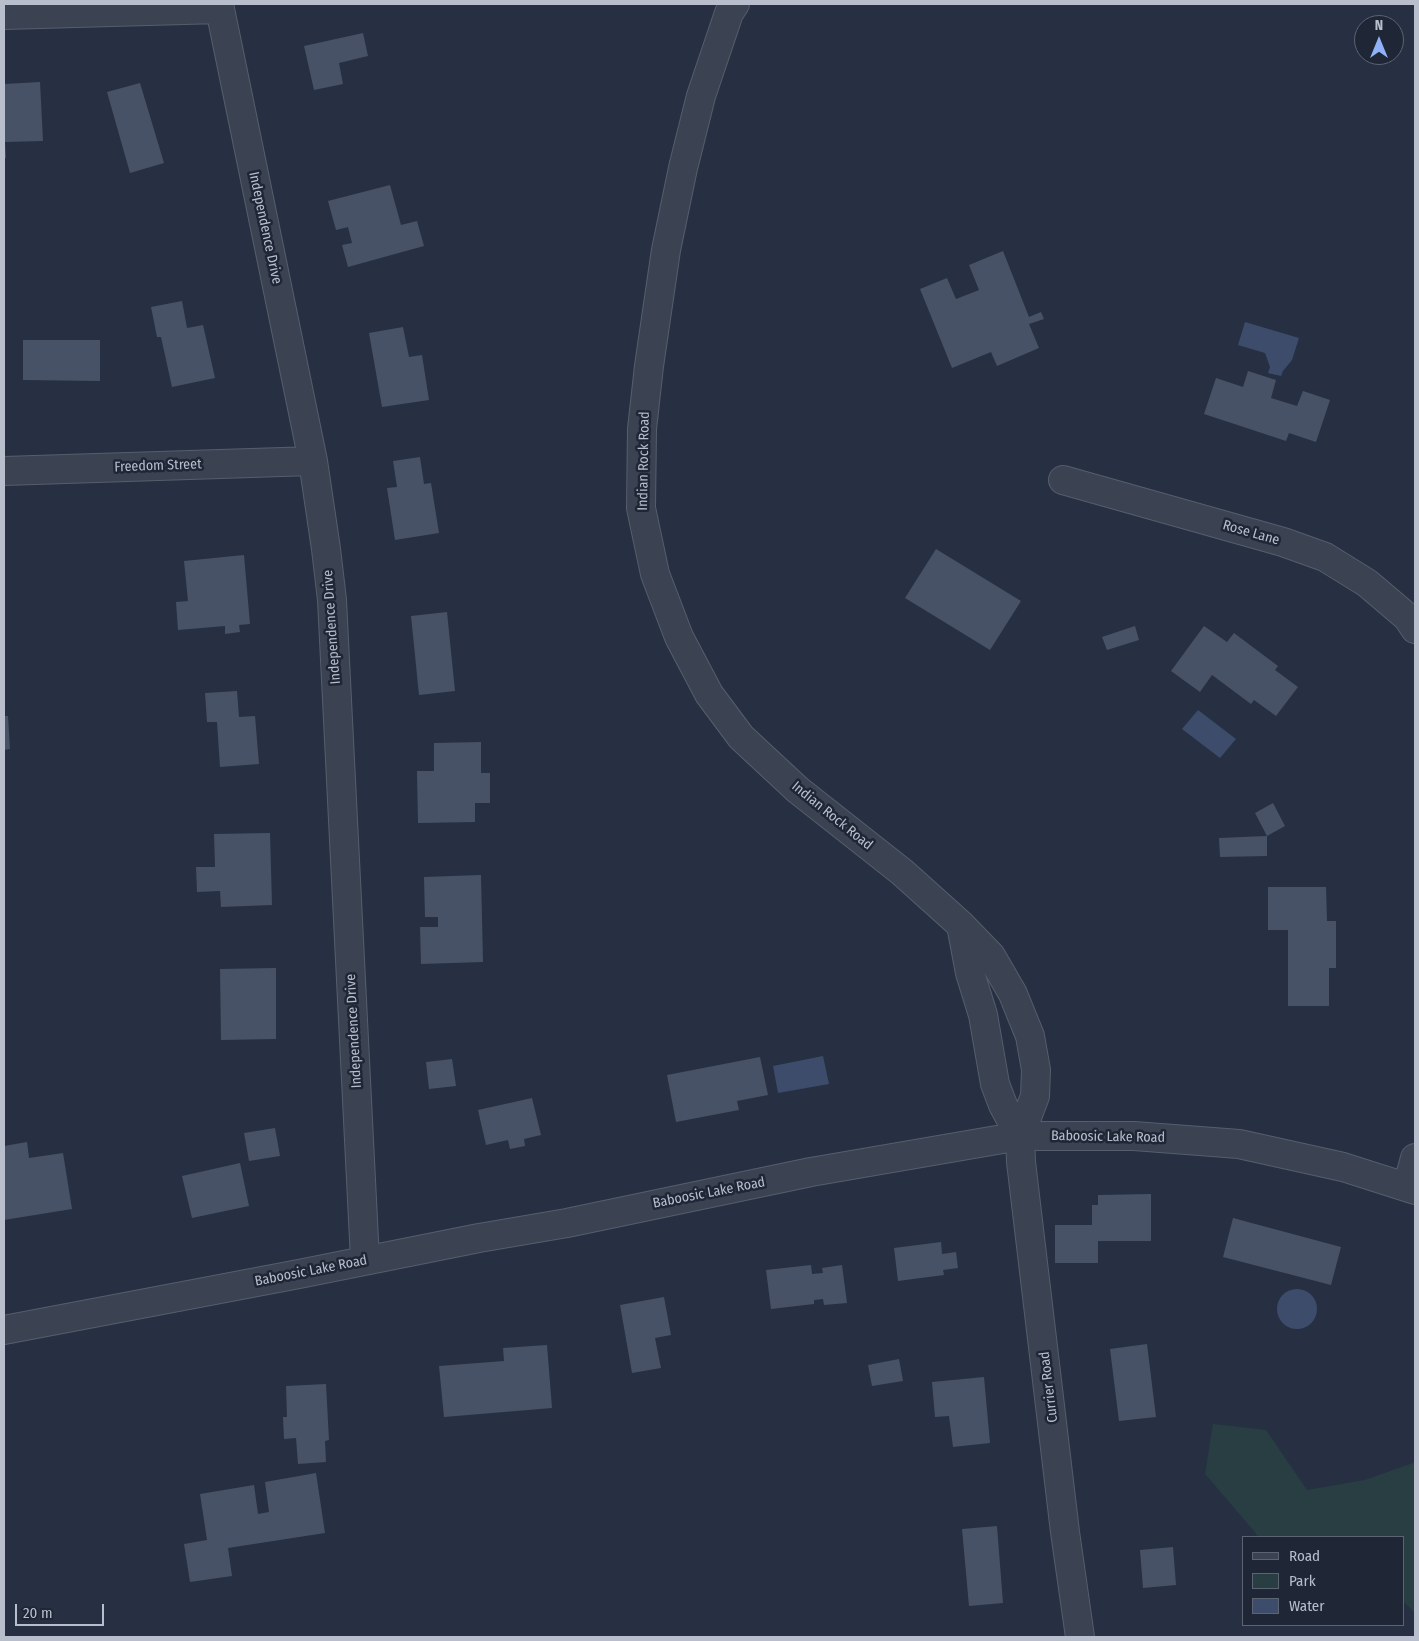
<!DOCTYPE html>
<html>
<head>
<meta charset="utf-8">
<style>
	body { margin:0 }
	#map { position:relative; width:1419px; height:1641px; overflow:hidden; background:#263042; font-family:"Fira Sans Condensed",sans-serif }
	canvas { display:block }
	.frame { position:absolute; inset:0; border:5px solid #b8becc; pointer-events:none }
	.legend { position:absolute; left:1242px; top:1536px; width:162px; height:90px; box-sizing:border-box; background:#1f2737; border:1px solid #5c6373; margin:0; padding:6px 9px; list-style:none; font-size:15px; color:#b8becc }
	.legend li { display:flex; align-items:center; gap:10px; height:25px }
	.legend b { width:25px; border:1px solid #5c6373 }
	.north { position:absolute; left:1354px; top:15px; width:50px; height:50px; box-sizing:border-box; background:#1f2737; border:1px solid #5c6373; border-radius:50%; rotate:0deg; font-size:14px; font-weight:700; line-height:20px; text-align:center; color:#b8becc }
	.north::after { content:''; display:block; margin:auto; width:18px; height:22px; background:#90b1f8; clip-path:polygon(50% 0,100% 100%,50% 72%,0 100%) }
	.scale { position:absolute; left:15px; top:1604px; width:89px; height:22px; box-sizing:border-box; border:2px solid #b8becc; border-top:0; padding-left:6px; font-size:15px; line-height:18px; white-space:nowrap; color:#b8becc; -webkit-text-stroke:4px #1f2737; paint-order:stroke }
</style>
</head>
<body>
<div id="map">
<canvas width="1419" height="1641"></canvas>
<div class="frame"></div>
<ul class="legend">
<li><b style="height:6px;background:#3b4352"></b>Road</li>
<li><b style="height:14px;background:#283e43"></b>Park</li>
<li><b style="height:14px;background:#3c4c6a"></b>Water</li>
</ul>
<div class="north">N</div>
<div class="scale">20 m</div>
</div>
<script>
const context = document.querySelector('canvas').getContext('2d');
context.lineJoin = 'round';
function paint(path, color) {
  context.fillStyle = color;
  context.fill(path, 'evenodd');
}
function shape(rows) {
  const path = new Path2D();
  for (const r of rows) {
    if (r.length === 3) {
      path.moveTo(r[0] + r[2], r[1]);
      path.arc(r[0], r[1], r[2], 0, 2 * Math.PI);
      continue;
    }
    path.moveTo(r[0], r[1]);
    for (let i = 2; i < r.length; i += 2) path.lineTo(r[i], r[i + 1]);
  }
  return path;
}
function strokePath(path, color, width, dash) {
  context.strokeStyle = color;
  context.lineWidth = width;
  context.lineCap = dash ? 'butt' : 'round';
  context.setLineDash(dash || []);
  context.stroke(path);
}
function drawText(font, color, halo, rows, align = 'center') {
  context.font = font + ' "Fira Sans Condensed",sans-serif';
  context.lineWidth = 5;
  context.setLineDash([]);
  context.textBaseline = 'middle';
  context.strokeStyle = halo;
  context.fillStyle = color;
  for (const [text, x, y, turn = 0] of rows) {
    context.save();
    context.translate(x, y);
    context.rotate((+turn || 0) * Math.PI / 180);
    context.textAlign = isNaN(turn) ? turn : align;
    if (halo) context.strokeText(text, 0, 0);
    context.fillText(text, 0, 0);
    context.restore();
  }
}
const green = shape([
	[1213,1424,1266,1430,1307,1490,1365,1480,1413,1463,1415,1460,1415,1613,1403,1601,1403,1537,1258,1537,1254,1531,1205,1474]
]);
const water = shape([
	[1245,322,1299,338,1292,360,1283,371,1281,376,1268,373,1270,367,1265,353,1238,345],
	[1198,710,1236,739,1220,758,1182,729],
	[823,1056,829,1084,778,1093,773,1066],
	[1297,1309,20]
]);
const building = shape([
	[363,33,368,56,339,63,343,84,314,90,304,46],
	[40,82,43,141,5,142,6,158,4,158,4,84],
	[140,83,164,163,130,173,107,92],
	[390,185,401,225,417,221,424,246,348,267,342,245,352,243,348,227,336,230,328,201],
	[1003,251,1029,317,1041,312,1044,319,1029,324,1039,348,997,366,991,352,952,368,920,289,947,278,956,299,979,290,969,265],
	[182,301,187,328,203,325,215,378,172,387,161,337,157,337,151,307],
	[403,327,409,357,422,355,429,400,382,407,369,333],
	[23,340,100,340,100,381,23,380],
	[1248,371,1276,380,1271,398,1297,406,1303,391,1330,400,1316,442,1289,433,1286,441,1204,414,1216,378,1243,387],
	[420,457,424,484,431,483,439,533,395,540,387,488,397,487,393,461],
	[936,549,1021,601,990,650,905,598],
	[244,555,250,624,239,625,240,632,225,634,225,626,178,630,176,602,188,601,184,561],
	[447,612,455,691,419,695,411,616],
	[1135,626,1139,640,1107,650,1102,637],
	[1204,626,1227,642,1234,633,1278,666,1275,670,1298,687,1276,716,1254,700,1251,704,1212,675,1200,692,1171,671],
	[237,691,239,717,255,716,259,764,220,767,217,722,207,722,205,693],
	[4,716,8,716,10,749,4,750],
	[481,742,481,773,490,773,490,803,475,803,475,822,418,823,417,771,434,771,434,743],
	[1273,803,1285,826,1267,836,1255,813],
	[270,833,272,905,221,907,220,891,197,892,196,867,215,867,214,834],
	[1267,836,1267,856,1220,857,1219,838],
	[481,875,483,962,421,964,420,927,438,927,438,917,425,917,424,877],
	[1268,887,1326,887,1327,921,1336,921,1336,968,1329,968,1329,1006,1288,1006,1288,930,1268,930],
	[276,968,276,1039,221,1040,220,969],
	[760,1057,768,1095,737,1101,739,1110,676,1122,667,1075],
	[452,1059,456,1086,429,1089,426,1062],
	[532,1098,541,1135,524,1139,525,1146,510,1149,508,1140,486,1145,478,1110],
	[275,1128,280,1156,249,1161,244,1133],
	[27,1142,29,1158,63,1153,72,1209,4,1220,4,1146],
	[240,1163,249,1206,192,1218,182,1176],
	[1151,1194,1151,1241,1098,1241,1098,1263,1055,1263,1055,1225,1092,1225,1092,1205,1098,1205,1098,1195],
	[1233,1218,1341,1247,1331,1285,1223,1257],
	[941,1242,942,1254,956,1252,958,1268,943,1270,944,1275,898,1281,894,1248],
	[811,1265,812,1274,823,1273,822,1268,842,1265,847,1303,824,1305,823,1299,814,1300,814,1304,771,1309,766,1270],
	[664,1297,671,1335,655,1338,661,1368,632,1373,620,1305],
	[1147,1344,1156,1417,1119,1421,1110,1349],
	[547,1345,552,1408,444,1417,439,1366,504,1361,503,1348],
	[899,1359,903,1381,872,1386,868,1365],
	[984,1377,990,1443,953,1447,949,1416,935,1417,932,1382],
	[326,1384,329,1440,325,1441,326,1462,298,1464,296,1438,284,1439,283,1417,287,1417,286,1386],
	[316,1473,325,1533,228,1548,232,1576,190,1582,184,1544,207,1540,200,1494,254,1485,258,1514,269,1512,265,1482],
	[997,1526,1003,1603,969,1606,962,1529],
	[1173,1547,1176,1585,1143,1588,1140,1550]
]);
const minor = shape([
	[219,4,313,461,326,549,332,600,365,1260],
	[735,4,729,13,701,96,683,168,666,250,649,366,642,429,641,508,655,574,679,637,709,694,741,737,798,790,902,872,961,925,991,956,1013,994,1019,1009,1030,1036,1036,1070,1035,1096,1020,1136,1021,1162,1065,1532,1080,1637],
	[4,15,220,9],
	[4,471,313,461],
	[1063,480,1283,542,1325,557,1367,583,1407,617,1415,629],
	[961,925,970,973,983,1015,995,1084,1003,1105,1020,1136],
	[1407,1187,1415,1158],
	[4,1330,299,1274,479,1238,567,1223,811,1172,1020,1136,1134,1136,1239,1144,1343,1167,1415,1190]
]);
const streetNames = [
	["Independence Drive",265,228,78],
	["Indian Rock Road",644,461,-89],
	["Freedom Street",158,466,-2],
	["Rose Lane",1251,533,16],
	["Independence Drive",332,627,-94],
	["Indian Rock Road",832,816,39],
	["Independence Drive",354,1031,-93],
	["Baboosic Lake Road",1108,1137,1],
	["Baboosic Lake Road",709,1193,-11],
	["Baboosic Lake Road",311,1271,-11],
	["Currier Road",1049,1387,-97]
];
paint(green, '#283e43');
paint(water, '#3c4c6a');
paint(building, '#485266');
strokePath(minor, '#565e6c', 30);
strokePath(minor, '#3b4352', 28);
drawText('14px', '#b8becc', '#1f2737', streetNames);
</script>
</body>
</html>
